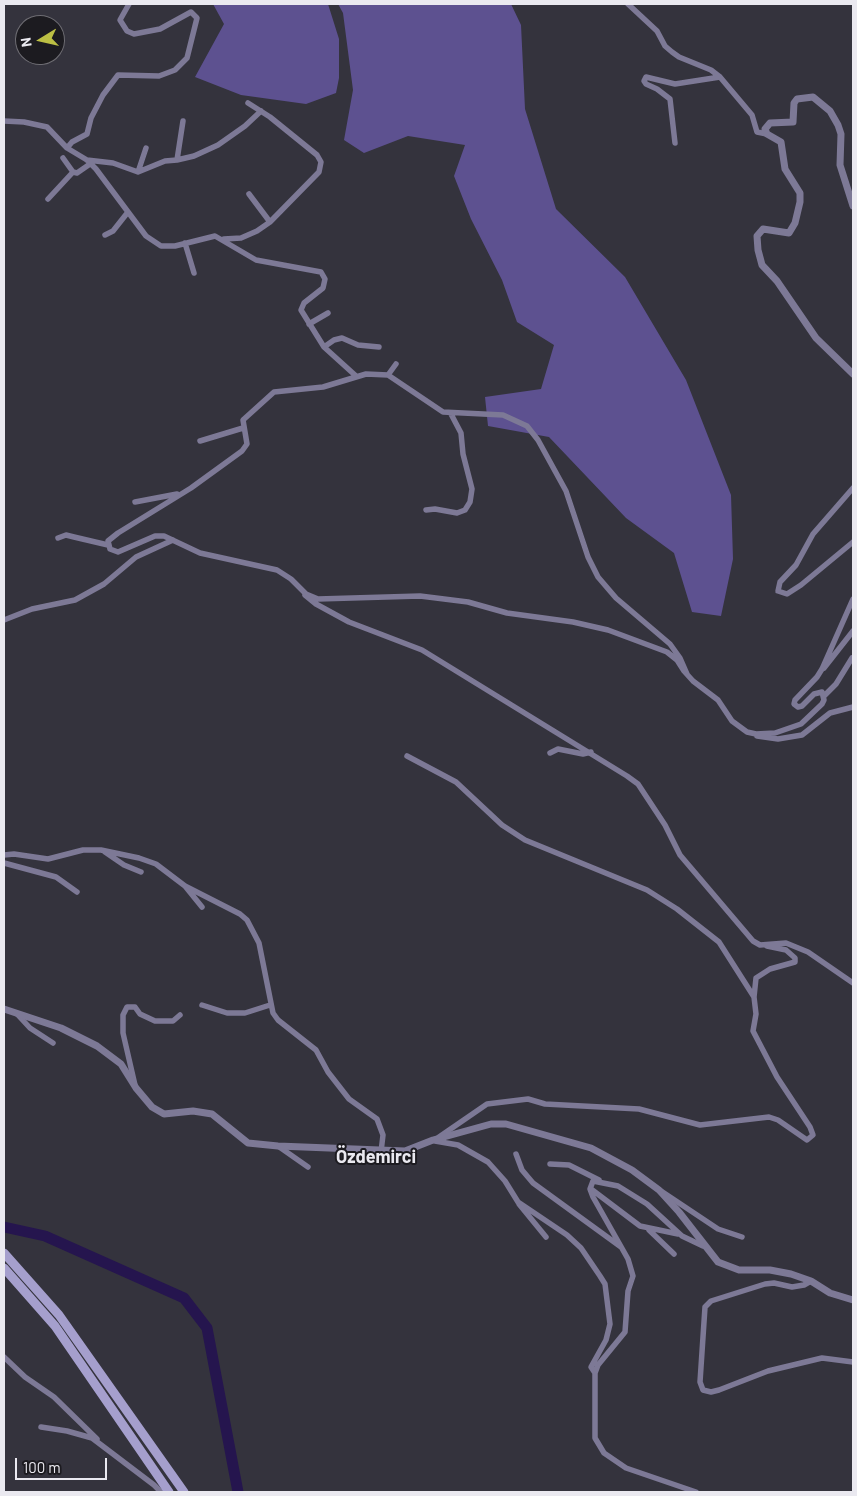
<!DOCTYPE html>
<html>
<head>
<meta charset="utf-8">
<style>
	body { margin:0 }
	#map { position:relative; width:857px; height:1496px; overflow:hidden; background:#34333d; font-family:Barlow,sans-serif }
	canvas { display:block }
	.frame { position:absolute; inset:0; border:5px solid #eae9f0; pointer-events:none }
	.north { position:absolute; left:15px; top:15px; width:50px; height:50px; box-sizing:border-box; background:#1c1b20; border:1px solid #6e6d73; border-radius:50%; rotate:261deg; font-size:14px; font-weight:700; line-height:20px; text-align:center; color:#eae9f0 }
	.north::after { content:''; display:block; margin:auto; width:18px; height:22px; background:#bcbf44; clip-path:polygon(50% 0,100% 100%,50% 72%,0 100%) }
	.scale { position:absolute; left:15px; top:1458px; width:92px; height:22px; box-sizing:border-box; border:2px solid #eae9f0; border-top:0; padding-left:6px; font-size:15px; line-height:18px; white-space:nowrap; color:#eae9f0; -webkit-text-stroke:4px #1c1b20; paint-order:stroke }
</style>
</head>
<body>
<div id="map">
<canvas width="857" height="1496"></canvas>
<div class="frame"></div>
<div class="north">N</div>
<div class="scale">100 m</div>
</div>
<script>
const context = document.querySelector('canvas').getContext('2d');
context.lineJoin = 'round';
function paint(path, color) {
  context.fillStyle = color;
  context.fill(path, 'evenodd');
}
function shape(rows) {
  const path = new Path2D();
  for (const r of rows) {
    path.moveTo(r[0], r[1]);
    for (let i = 2; i < r.length; i += 2) path.lineTo(r[i], r[i + 1]);
  }
  return path;
}
function strokePath(path, color, width, dash) {
  context.strokeStyle = color;
  context.lineWidth = width;
  context.lineCap = dash ? 'butt' : 'round';
  context.setLineDash(dash || []);
  context.stroke(path);
}
function drawText(font, color, halo, rows, align = 'center') {
  context.font = font + ' Barlow,sans-serif';
  context.lineWidth = 4;
  context.setLineDash([]);
  context.textBaseline = 'middle';
  context.strokeStyle = halo;
  context.fillStyle = color;
  for (const [text, x, y, turn = 0] of rows) {
    context.save();
    context.translate(x, y);
    context.rotate((+turn || 0) * Math.PI / 180);
    context.textAlign = isNaN(turn) ? turn : align;
    if (halo) context.strokeText(text, 0, 0);
    context.fillText(text, 0, 0);
    context.restore();
  }
}
const forest = shape([
	[213,4,328,4,339,39,339,78,336,93,306,104,241,95,195,77,224,24],
	[338,4,511,4,521,25,525,109,556,209,625,277,686,380,731,495,733,559,721,616,692,612,674,553,626,518,549,437,488,426,485,397,541,389,554,345,517,322,502,280,471,219,454,176,465,145,408,136,364,153,344,140,353,90,343,13]
]);
const river = shape([
	[4,1227,45,1236,184,1298,207,1328,238,1492]
]);
const minor = shape([
	[628,4,657,31,665,46,672,52,679,57,711,70,720,77,752,115,757,132,767,134],
	[4,121,24,122,47,127,67,148,87,160,96,169,146,236,161,246,175,246,215,236,256,260,321,272,325,279,323,288,304,303,301,310,324,347,356,376],
	[675,143,670,99,657,89,646,84,644,81,646,77,675,84,720,77],
	[67,148,72,142,87,134,91,118,103,95,118,75,159,76,175,70,187,58,197,18,191,12,160,29,134,34,127,31,120,20,129,4],
	[63,158,73,172,77,173,90,164],
	[87,160,113,163,138,172,165,161,177,160,183,121],
	[177,160,194,156,218,145,245,126,261,111],
	[138,172,146,148],
	[249,194,270,222],
	[48,199,73,172],
	[105,235,113,231,128,212],
	[224,239,241,238,257,231,270,222,319,172,321,162,317,155,270,117,248,103],
	[185,243,194,273],
	[309,324,328,313],
	[324,347,334,340,342,338,358,345,379,347],
	[388,375,396,364],
	[200,441,243,428],
	[853,488,813,534,796,565,780,582,778,591,787,594,801,585,853,542],
	[135,502,177,494],
	[426,510,435,509,457,513,465,510,470,502,472,489,463,454,461,433,451,414],
	[58,538,66,535,74,537,108,545],
	[305,595,316,604,349,622,422,650,627,776,638,784,665,825,680,855,753,941,760,945,786,943,808,952,853,983],
	[4,620,32,609,75,600,104,584,136,557,173,540],
	[824,668,853,631],
	[687,674,680,658,670,644,616,598,598,577,588,557,566,491,538,440,527,426,503,415,443,412,388,375,366,374,323,387,274,392,243,420,247,444,242,451,191,488,118,533,108,541,110,549,118,552,155,536,164,536,200,553,277,570,291,579,306,594,318,599,420,596,468,602,507,613,573,622,608,630,667,652,677,660,684,671,693,681,718,700,732,721,747,732,756,734,775,733,801,724,822,704,824,700,822,692,814,694,802,706,798,707,794,704,795,700,817,677,822,669,853,599],
	[824,696,836,684,852,658],
	[757,736,778,739,802,735,830,713,853,707],
	[550,753,558,749,583,754,591,752],
	[407,756,456,782,502,825,525,840,647,890,677,909,719,942,754,997],
	[105,852,124,865,141,872],
	[4,855,14,854,48,859,83,850,101,850,139,858,156,864,185,886,240,914,247,920,259,943,273,1013,278,1020,316,1050,328,1072,349,1099,377,1119,383,1135,381,1152],
	[4,863,56,877,77,892],
	[185,886,202,907],
	[202,1005,227,1013,245,1013,270,1005],
	[18,1015,30,1028,53,1043],
	[135,1085,123,1033,123,1015,127,1007,135,1007,140,1014,155,1021,173,1021,180,1015],
	[439,1137,487,1104,528,1099,545,1104,639,1109,700,1125,769,1117,778,1120,807,1140,813,1135,810,1127,777,1077,753,1031,756,1014,754,997,756,978,770,969,795,962,795,958,786,950,767,946],
	[435,1141,458,1145,488,1162,505,1181,518,1202,567,1235,581,1248,600,1276,605,1284,610,1324,606,1340,591,1367,595,1373],
	[278,1146,308,1167],
	[516,1154,522,1170,533,1183,621,1247],
	[550,1164,569,1165,599,1180],
	[591,1189,640,1226,678,1234],
	[661,1191,718,1229,742,1237],
	[519,1204,546,1237],
	[649,1230,674,1254],
	[811,1281,804,1285,792,1287,774,1283,765,1284,711,1301,705,1307,700,1382,703,1390,711,1392,719,1390,768,1371,822,1358,853,1362],
	[4,1357,25,1377,54,1397,97,1439],
	[41,1427,67,1431,92,1438,154,1485,161,1492],
	[696,1492,626,1468,604,1453,595,1438,595,1373,598,1365,625,1332,628,1291,633,1276,628,1259,593,1197,590,1189,593,1181,618,1186,647,1204,682,1236,703,1246]
]);
const tertiary = shape([
	[853,206,840,165,841,134,838,125,830,111,813,97,797,99,794,103,793,122,770,123,765,129,767,134,781,142,785,169,800,193,800,202,795,223,789,233,763,229,757,236,758,250,762,265,777,281,816,338,853,374],
	[4,1009,61,1028,97,1046,121,1064,136,1088,152,1107,164,1114,193,1111,212,1114,248,1143,278,1146,405,1151,433,1140,491,1124,506,1124,591,1148,632,1170,659,1190,679,1212,718,1262,739,1270,770,1270,791,1274,811,1281,830,1293,853,1300]
]);
const secondary = shape([
	[4,1253,59,1315,184,1492],
	[4,1268,55,1326,169,1492]
]);
const quarterNames = [
	["Özdemirci",376,1157]
];
paint(forest, '#5d5190');
strokePath(river, '#25154e', 11);
strokePath(minor, '#7d7996', 5.5);
strokePath(tertiary, '#7d7996', 7);
strokePath(secondary, '#a59fcd', 9);
drawText('bold 18px', '#eae9f0', '#1c1b20', quarterNames);
</script>
</body>
</html>
